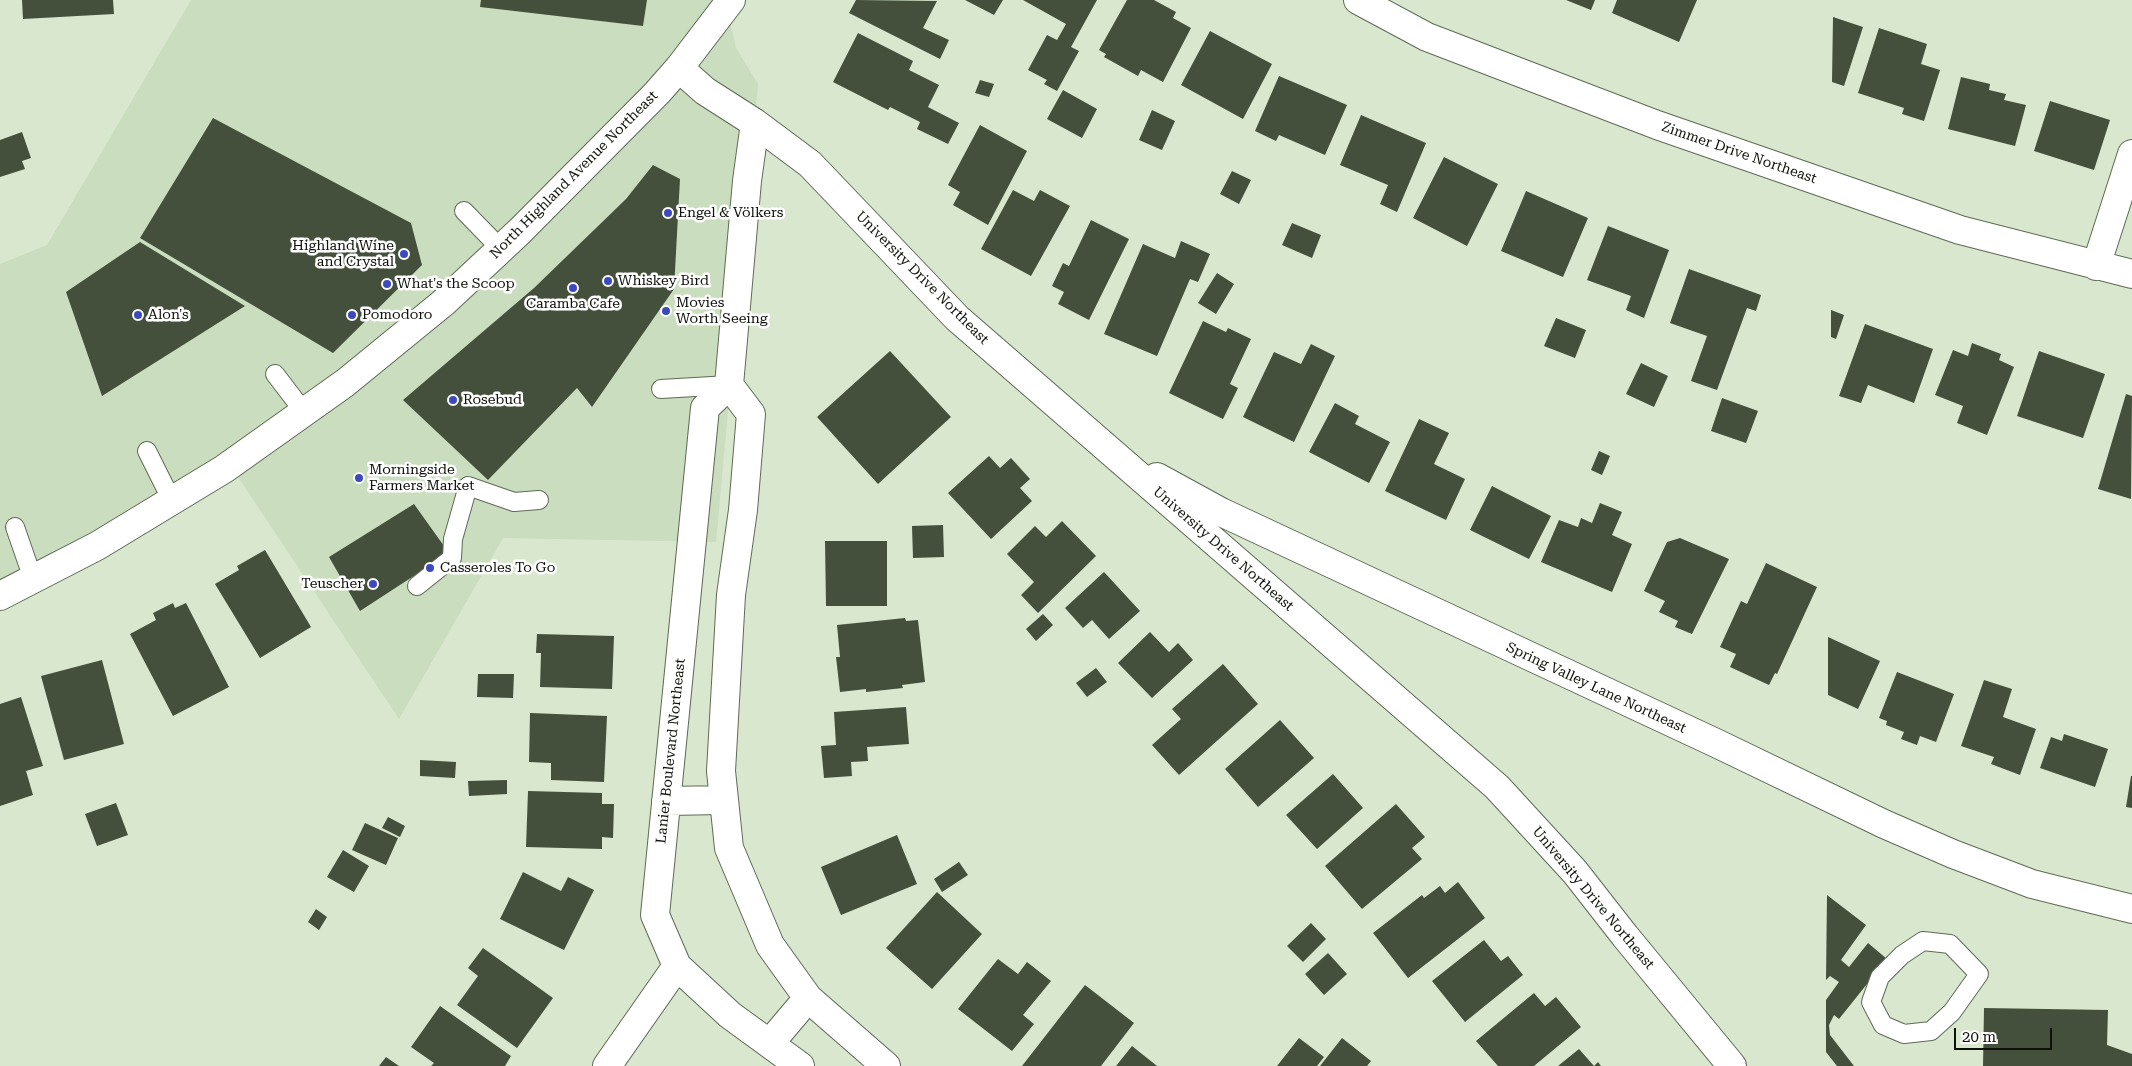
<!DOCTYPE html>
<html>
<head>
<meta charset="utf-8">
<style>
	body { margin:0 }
	#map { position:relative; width:2132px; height:1066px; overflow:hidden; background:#d8e7ce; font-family:"Roboto Serif",serif }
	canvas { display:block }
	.scale { position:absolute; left:1954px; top:1028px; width:98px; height:22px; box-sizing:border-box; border:2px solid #0d1109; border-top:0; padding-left:6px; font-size:15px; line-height:18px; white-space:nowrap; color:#0d1109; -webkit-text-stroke:4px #fff; paint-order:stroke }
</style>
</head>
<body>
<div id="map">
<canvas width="2132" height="1066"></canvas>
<div class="scale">20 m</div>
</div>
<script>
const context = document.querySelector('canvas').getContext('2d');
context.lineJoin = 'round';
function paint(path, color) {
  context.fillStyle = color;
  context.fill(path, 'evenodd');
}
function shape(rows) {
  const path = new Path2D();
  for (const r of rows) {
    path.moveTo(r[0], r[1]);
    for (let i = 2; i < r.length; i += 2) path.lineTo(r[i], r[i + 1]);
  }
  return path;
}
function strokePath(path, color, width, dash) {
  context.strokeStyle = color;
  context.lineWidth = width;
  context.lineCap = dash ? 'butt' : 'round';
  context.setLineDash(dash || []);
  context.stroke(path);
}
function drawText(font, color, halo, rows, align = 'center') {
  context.font = font + ' "Roboto Serif",serif';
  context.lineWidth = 5;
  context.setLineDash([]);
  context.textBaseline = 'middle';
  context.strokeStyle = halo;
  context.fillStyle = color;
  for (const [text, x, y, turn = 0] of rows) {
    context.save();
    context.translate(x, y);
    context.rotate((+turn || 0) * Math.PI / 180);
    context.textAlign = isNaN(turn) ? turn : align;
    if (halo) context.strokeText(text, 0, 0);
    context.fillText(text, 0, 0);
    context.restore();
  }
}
const built = shape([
	[191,0,725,0,736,48,758,84,716,542,503,538,399,719,238,477,0,588,0,264,47,245]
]);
const building = shape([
	[22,0,113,0,114,14,23,19],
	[481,0,647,0,643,26,480,7],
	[856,0,937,1,923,28,949,40,940,59,849,13],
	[965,0,1003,0,994,15],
	[1023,0,1097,0,1071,47,1079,51,1057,91,1044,84,1047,80,1028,70,1047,35,1057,40,1066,24],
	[1127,0,1154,0,1176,12,1173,18,1191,28,1163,82,1141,70,1138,76,1104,57,1106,54,1099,50],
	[1566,0,1595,0,1591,10],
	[1617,0,1697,0,1679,42,1612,13],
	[1833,17,1863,27,1844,86,1832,82],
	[1879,28,1927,44,1921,64,1940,70,1924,121,1902,114,1904,108,1858,93],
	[1210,31,1272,64,1243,119,1181,85],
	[858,33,913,61,909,70,939,85,928,107,959,123,948,144,917,129,920,122,890,107,888,110,833,82],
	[1279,76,1347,105,1325,155,1279,135,1276,141,1255,131],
	[1961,77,1990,84,1989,90,2006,94,2004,100,2026,105,2015,146,1948,129],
	[980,80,994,84,989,97,975,93],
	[1063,90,1097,109,1082,138,1047,119],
	[2050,101,2110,120,2094,170,2034,151],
	[1152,110,1175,121,1162,150,1139,140],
	[1361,115,1426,143,1397,212,1380,204,1388,185,1340,165],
	[213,118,411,223,422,265,333,353,140,238],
	[980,125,1027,151,988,225,953,205,960,192,948,185],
	[22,132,31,158,22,161,25,169,0,177,0,140],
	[1444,157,1498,184,1467,246,1413,218],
	[653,165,680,179,674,289,592,407,577,388,488,480,403,400,534,288,626,199],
	[1232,171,1251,180,1239,204,1220,194],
	[1013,190,1034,201,1040,190,1070,206,1031,276,981,249],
	[1526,191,1588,218,1563,277,1501,251],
	[1091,220,1129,239,1089,320,1058,304,1064,292,1052,286,1063,263,1069,266],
	[1292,223,1321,235,1312,258,1282,245],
	[1608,226,1669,250,1644,318,1626,310,1631,296,1587,280],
	[1181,241,1210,254,1198,282,1190,279,1157,356,1104,334,1143,244,1175,258],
	[140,242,245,306,102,396,66,292],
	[1689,269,1761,295,1756,311,1747,308,1717,390,1691,381,1707,336,1670,323],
	[1217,273,1234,284,1216,314,1198,303],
	[1831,310,1844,315,1836,339,1831,337],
	[1556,318,1586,330,1575,358,1544,346],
	[1203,321,1226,332,1228,328,1251,339,1230,384,1238,388,1223,419,1169,393],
	[1865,324,1933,349,1914,403,1868,385,1861,403,1839,396],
	[1972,343,2001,354,1999,360,2014,367,1987,435,1957,423,1963,406,1935,395,1953,350,1968,356],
	[1311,344,1335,356,1294,442,1243,417,1274,352,1301,364],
	[890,351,951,417,878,484,817,417],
	[2039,351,2105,374,2083,438,2017,416],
	[1641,363,1668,376,1654,407,1626,394],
	[2126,394,2132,396,2131,499,2098,489],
	[1722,398,1758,411,1746,443,1711,431],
	[1335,403,1359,416,1355,424,1390,442,1369,483,1309,452],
	[1419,419,1449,433,1434,464,1465,479,1446,520,1385,491],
	[1599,451,1610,456,1602,475,1591,470],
	[989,456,1000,468,1011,458,1030,479,1020,488,1032,501,991,539,948,493],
	[1492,486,1551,516,1529,559,1470,530],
	[1600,503,1622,512,1612,535,1632,544,1612,592,1541,562,1559,520,1578,527,1581,518,1592,523],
	[414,504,449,553,360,611,329,557],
	[1062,521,1096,556,1038,613,1021,595,1034,582,1007,554,1035,526,1046,537],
	[943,525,944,557,913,558,912,526],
	[1680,538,1729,559,1692,634,1675,627,1678,621,1659,612,1665,601,1644,591,1667,542],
	[825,541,887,541,887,606,826,606],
	[265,550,311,627,260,658,215,584,239,570,237,566],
	[1766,563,1817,587,1777,674,1775,673,1769,685,1730,667,1736,654,1720,647,1741,601,1747,604],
	[1104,572,1140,611,1109,639,1092,620,1083,628,1065,608],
	[173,603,175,608,186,603,229,687,173,716,130,634,156,620,153,613],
	[1043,614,1053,625,1036,641,1026,629],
	[905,618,906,621,918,620,925,682,902,685,903,688,866,692,866,689,840,692,836,657,840,657,837,625],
	[1150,632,1169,652,1178,643,1193,660,1152,698,1118,663],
	[537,634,614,636,612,689,540,687,541,653,536,653],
	[1828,637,1880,661,1858,709,1828,695],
	[102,660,124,744,64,760,41,676],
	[1223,664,1258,704,1179,775,1152,745,1181,719,1172,709],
	[1096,668,1107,682,1087,697,1076,683],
	[1897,672,1954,694,1936,742,1920,736,1917,745,1901,739,1904,732,1886,725,1887,721,1879,718],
	[478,674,514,674,513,698,477,697],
	[1984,680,2012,689,2003,717,2036,729,2020,775,1991,764,1994,757,1961,746],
	[21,697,43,766,26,771,33,795,0,806,0,704],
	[906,707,909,744,867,747,868,761,851,762,852,776,824,778,821,746,836,745,834,712],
	[530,713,607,716,604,782,551,780,551,763,529,762],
	[1280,720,1314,758,1258,807,1225,769],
	[2064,734,2108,749,2095,787,2040,768,2051,737,2062,741],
	[420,760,456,762,455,778,420,776],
	[1333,774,1363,808,1317,849,1286,815],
	[2131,776,2132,776,2132,808,2126,807],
	[507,780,507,794,469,796,468,781],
	[528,791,602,793,602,804,614,804,613,838,602,837,602,849,526,847],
	[116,803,128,835,97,846,85,814],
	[1396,804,1425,837,1412,848,1422,859,1362,909,1325,866],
	[388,817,405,826,400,837,382,828],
	[365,823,398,838,386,865,352,850],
	[897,835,917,884,841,915,821,867],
	[343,850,369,866,354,892,327,877],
	[959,862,968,875,942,892,934,879],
	[523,872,561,891,568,877,594,890,564,950,500,919],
	[1458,882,1485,918,1408,978,1373,933,1422,895,1424,898,1440,886,1445,893],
	[937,892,982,934,932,989,886,948],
	[1827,895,1866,925,1841,960,1849,967,1868,943,1887,959,1839,1019,1834,1015,1829,1025,1830,1035,1854,1066,1837,1066,1826,1052,1826,1000,1839,982,1830,976,1826,980],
	[316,909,327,917,319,930,308,922],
	[1311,923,1326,939,1303,962,1287,946],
	[1484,940,1501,961,1508,956,1523,975,1465,1022,1432,981],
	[483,948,553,998,517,1048,457,1005,478,976,468,968],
	[1328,953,1347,974,1324,995,1305,974],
	[998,959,1018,974,1027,962,1051,981,1023,1015,1034,1024,1012,1051,958,1009],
	[1085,985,1134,1023,1101,1066,1022,1066],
	[1534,993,1545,1006,1556,997,1581,1027,1534,1066,1498,1066,1476,1041],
	[440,1006,511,1056,505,1066,431,1066,434,1063,411,1047],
	[1984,1008,2108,1010,2107,1045,2132,1054,2132,1066,1983,1066],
	[1299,1038,1324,1057,1317,1066,1277,1066],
	[1342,1038,1371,1061,1367,1066,1320,1066],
	[1132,1046,1157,1066,1116,1066],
	[1579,1049,1594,1066,1598,1062,1601,1066,1558,1066],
	[386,1057,399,1066,379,1066]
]);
const lane = shape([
	[464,211,501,249],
	[275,374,304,412],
	[661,389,729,385],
	[147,451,172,501],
	[15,527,33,579],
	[417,586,452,558,453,539,468,486,514,502,539,500],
	[1923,941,1950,944,1979,974,1952,1012,1931,1031,1904,1034,1883,1025,1871,1002,1880,977,1902,955,1923,941]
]);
const street = shape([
	[1358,0,1427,37,1657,125,1960,230,2132,274],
	[679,68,705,91,755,123,810,164,957,318,1497,787,1575,872,1625,936,1732,1066],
	[755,123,747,181,729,385,705,408,655,915,677,966,730,1015,800,1066],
	[2096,266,2132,154],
	[729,385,751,414,743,510,731,595,721,771,729,848,770,945,808,998,886,1066],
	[1157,477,1221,512,1718,744,1884,824,1953,854,2032,884,2132,909],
	[666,801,724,800],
	[770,1043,808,998],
	[607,1066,677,966]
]);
const secondary = shape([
	[0,596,97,546,224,469,345,383,443,303,520,231,657,93,679,68,731,0]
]);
const markers = [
	[668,213,5,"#3c4abd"],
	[404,254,5,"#3c4abd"],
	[608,281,5,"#3c4abd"],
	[387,284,5,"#3c4abd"],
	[573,288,5,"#3c4abd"],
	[666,311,5,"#3c4abd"],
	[138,315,5,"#3c4abd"],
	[352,315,5,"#3c4abd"],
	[453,400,5,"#3c4abd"],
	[359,478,5,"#3c4abd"],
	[430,568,5,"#3c4abd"],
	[373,584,5,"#3c4abd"]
];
const streetNames = [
	["Zimmer Drive Northeast",1739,153,19],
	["North Highland Avenue Northeast",574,175,-45],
	["University Drive Northeast",922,278,45],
	["University Drive Northeast",1223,549,41],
	["Spring Valley Lane Northeast",1596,688,25],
	["Lanier Boulevard Northeast",671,751,-84],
	["University Drive Northeast",1593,898,50]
];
const poiNames = [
	["Engel & Völkers",678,213],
	["Highland Wine",394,246,"right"],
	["and Crystal",394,262,"right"],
	["Whiskey Bird",618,281],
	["What's the Scoop",397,284],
	["Movies",676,303],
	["Worth Seeing",676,319],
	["Caramba Cafe",573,304,"center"],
	["Alon's",148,315],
	["Pomodoro",362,315],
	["Rosebud",463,400],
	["Morningside",369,470],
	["Farmers Market",369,486],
	["Casseroles To Go",440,568],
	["Teuscher",363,584,"right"]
];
paint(built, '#caddbe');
paint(building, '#44503c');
strokePath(lane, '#5e6a55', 20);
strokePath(street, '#5e6a55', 30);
strokePath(secondary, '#5e6a55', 30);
strokePath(lane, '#fff', 18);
strokePath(street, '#fff', 28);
strokePath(secondary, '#fff', 28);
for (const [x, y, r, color] of markers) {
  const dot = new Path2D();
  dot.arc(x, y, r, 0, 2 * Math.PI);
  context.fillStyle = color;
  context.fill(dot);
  strokePath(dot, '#fff', 2);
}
drawText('14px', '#0d1109', '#fff', streetNames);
drawText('14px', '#0d1109', '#fff', poiNames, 'left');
</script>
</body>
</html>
